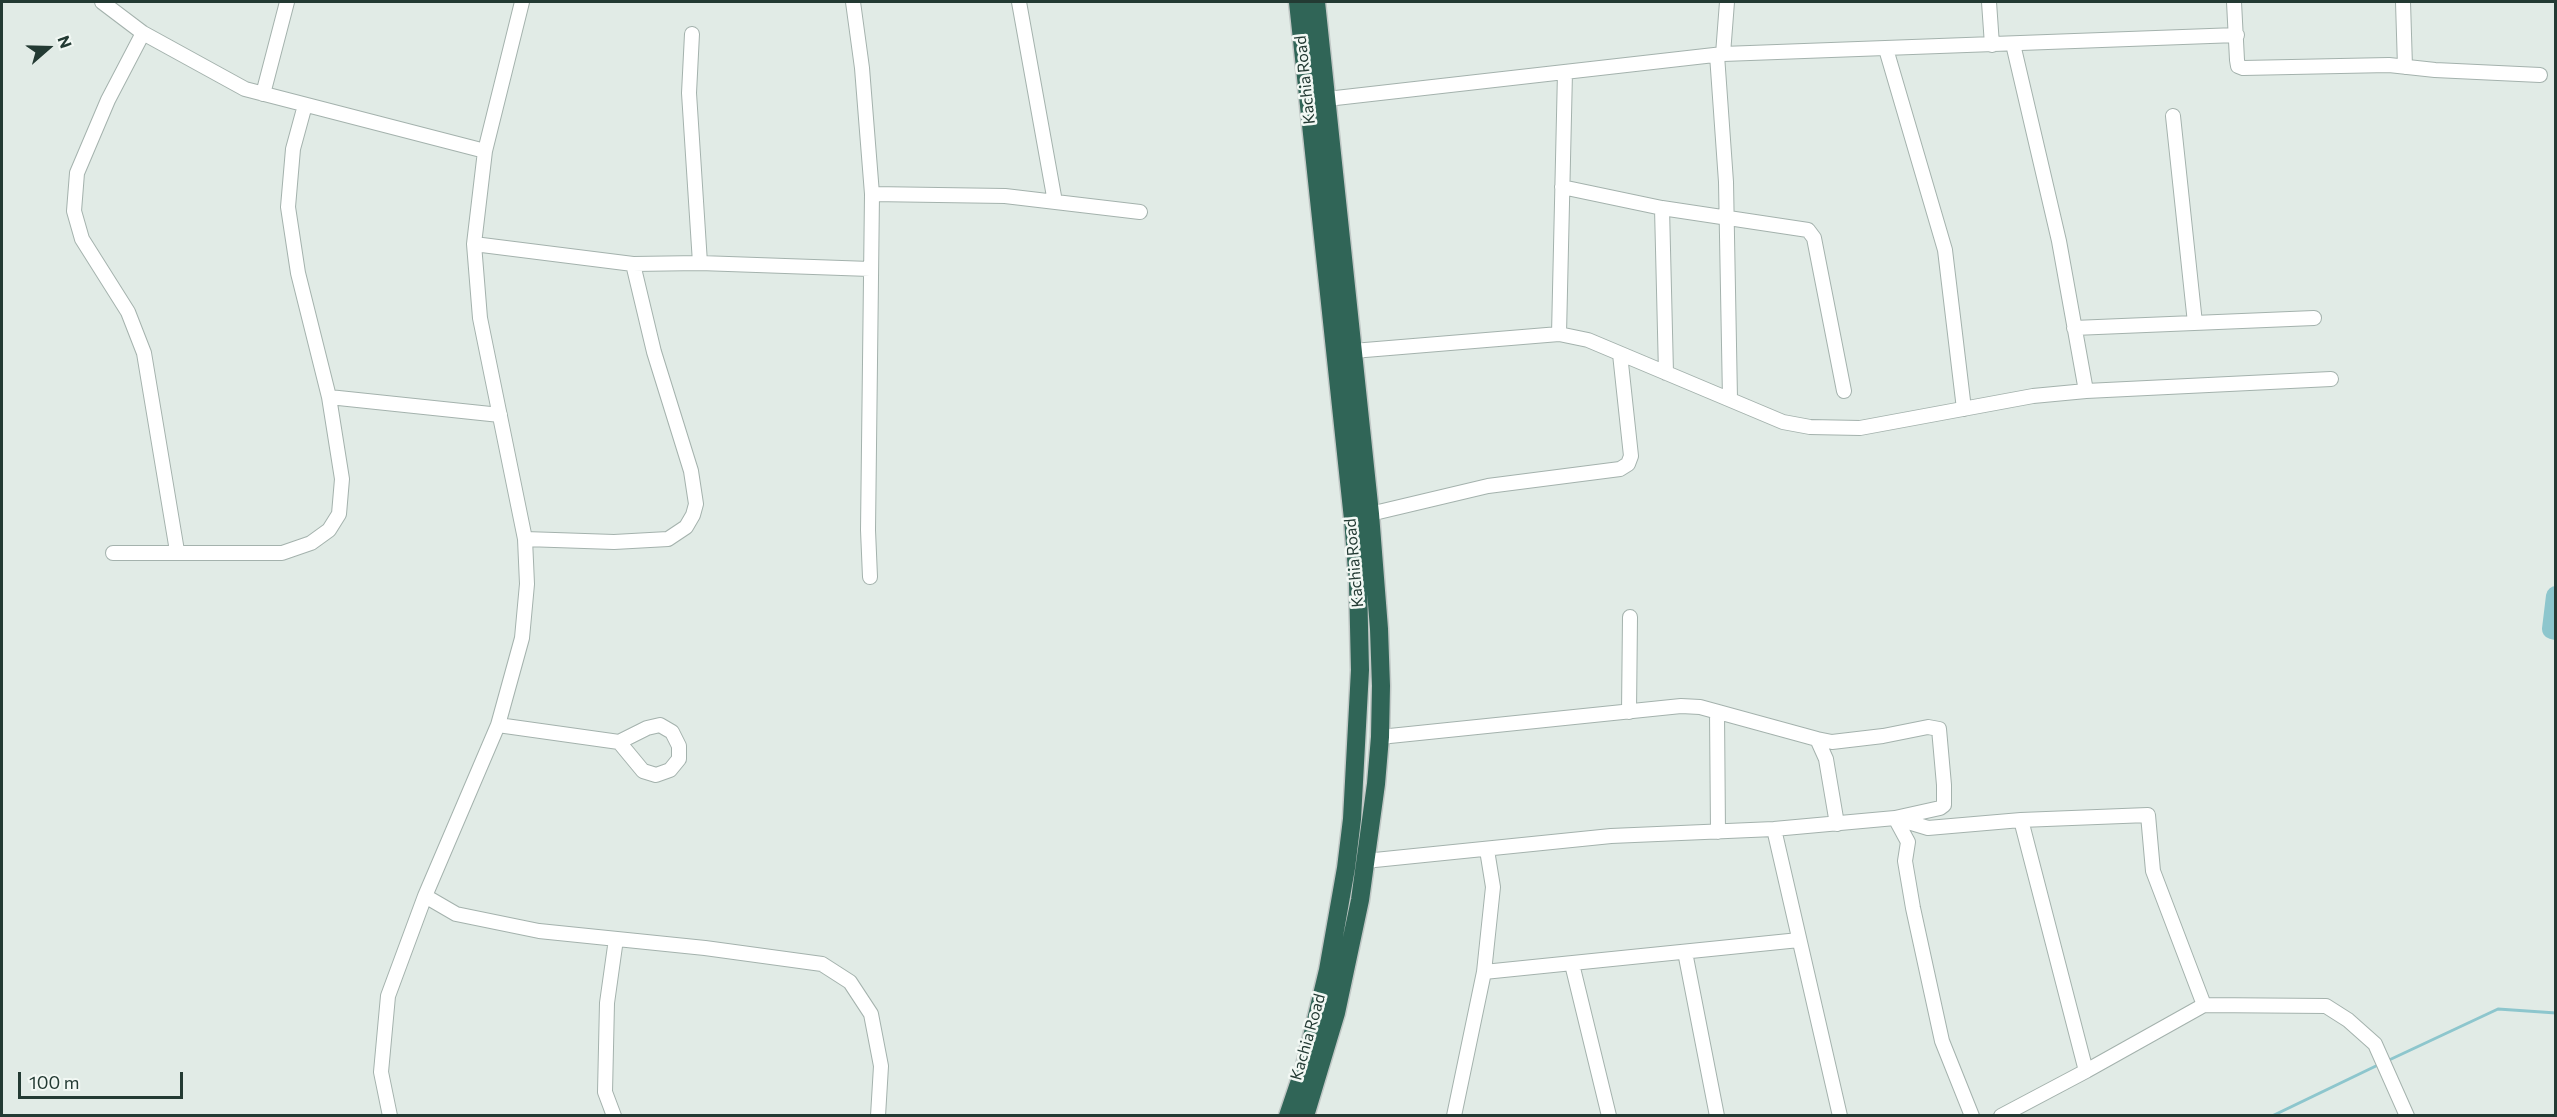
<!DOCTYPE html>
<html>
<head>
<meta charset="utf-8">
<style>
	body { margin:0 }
	#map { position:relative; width:2557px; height:1117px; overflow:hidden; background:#e1ebe6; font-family:Commissioner,sans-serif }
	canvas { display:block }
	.frame { position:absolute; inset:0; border:3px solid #233a33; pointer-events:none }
	.north { position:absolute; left:18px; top:18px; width:60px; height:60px; -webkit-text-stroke:4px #f2f8f4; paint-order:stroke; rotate:70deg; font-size:16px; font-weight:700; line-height:24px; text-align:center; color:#233a33 }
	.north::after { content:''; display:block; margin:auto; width:21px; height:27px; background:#233a33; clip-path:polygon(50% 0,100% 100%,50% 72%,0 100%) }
	.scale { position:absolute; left:18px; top:1072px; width:165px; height:27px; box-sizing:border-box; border:3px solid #233a33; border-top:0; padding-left:8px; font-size:18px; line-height:21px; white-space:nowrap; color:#233a33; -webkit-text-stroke:4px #f2f8f4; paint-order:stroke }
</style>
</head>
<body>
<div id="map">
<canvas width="2557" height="1117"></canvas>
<div class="frame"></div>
<div class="north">N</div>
<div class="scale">100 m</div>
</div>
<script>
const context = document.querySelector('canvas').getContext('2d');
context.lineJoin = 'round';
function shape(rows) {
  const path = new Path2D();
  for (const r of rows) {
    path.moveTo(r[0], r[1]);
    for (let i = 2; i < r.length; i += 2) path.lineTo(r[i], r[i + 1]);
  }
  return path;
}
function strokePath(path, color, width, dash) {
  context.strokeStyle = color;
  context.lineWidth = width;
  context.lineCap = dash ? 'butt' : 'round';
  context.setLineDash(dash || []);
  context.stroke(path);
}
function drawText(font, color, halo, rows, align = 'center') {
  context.font = font + ' Commissioner,sans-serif';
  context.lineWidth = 5;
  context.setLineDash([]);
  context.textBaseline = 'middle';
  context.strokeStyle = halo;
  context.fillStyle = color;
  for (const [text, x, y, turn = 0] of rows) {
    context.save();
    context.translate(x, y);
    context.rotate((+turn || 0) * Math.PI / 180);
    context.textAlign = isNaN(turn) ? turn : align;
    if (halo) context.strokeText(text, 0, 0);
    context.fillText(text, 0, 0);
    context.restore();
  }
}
const stream = shape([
	[2387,1061,2498,1009,2556,1013],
	[2272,1116,2378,1065]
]);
const river = shape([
	[2556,596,2552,629,2556,630]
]);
const minor = shape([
	[102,2,143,33,245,89,485,151],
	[853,2,862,68,872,194,868,530,870,577],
	[1019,2,1055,202],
	[1989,2,1992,45],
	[2234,2,2237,60,2238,66,2243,68,2389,65,2435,70,2540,75],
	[2403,2,2405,67],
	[143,33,108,100,77,173,74,211,82,239,128,312,144,353,177,551],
	[692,34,689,93,700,263],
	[2013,44,2059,241,2086,391],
	[1886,49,1945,250,1964,409],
	[1723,54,1727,2],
	[1717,55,1726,182,1730,399],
	[263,94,287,2],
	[1327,99,1723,54,2237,35],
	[2173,116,2195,323],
	[1562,187,1662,208,1808,230,1814,238,1844,391],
	[872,194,1005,196,1140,212],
	[1662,208,1666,373],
	[474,244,633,264,700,263,870,269],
	[2074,328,2314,318],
	[1559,334,1565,72],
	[1353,351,1559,334,1588,340,1783,422,1810,427,1860,428,2033,396,2086,391,2331,379],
	[329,397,500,415],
	[1370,514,1488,486,1620,469,1628,464,1631,456,1620,354],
	[525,539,614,542,668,539,686,527,693,515,696,504,691,471,654,352,633,264],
	[113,553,282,553,311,543,329,530,339,514,342,479,329,397,298,273,288,207,293,149,305,105],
	[1629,712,1630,617],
	[1717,712,1718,832],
	[498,725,619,742,647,728,660,725,672,732,679,746,679,759,670,770,656,775,643,771,619,742],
	[1380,737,1681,706,1700,707,1817,739,1826,759,1837,824],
	[1817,739,1832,742,1883,736,1928,727,1939,729,1944,785,1944,805,1940,808,1895,818,1908,842,1905,861,1913,908,1942,1041,1972,1116],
	[2021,820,2086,1071],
	[1774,829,1840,1116],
	[1365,861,1611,836,1774,829,1895,818,1928,828,2021,820,2148,815,2153,871,2204,1005],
	[425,896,456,914,539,931,705,948,822,964,850,982,871,1014,881,1066,878,1116],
	[1685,952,1717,1116],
	[1572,964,1609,1116],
	[1484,972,1799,940],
	[390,1116,381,1072,388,996,425,896,498,725,522,638,527,584,525,539,480,318,474,244,485,151,522,2],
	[614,1116,605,1092,607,1003,616,939],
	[1454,1116,1484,972,1493,887,1487,850],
	[2001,1116,2086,1071,2204,1005,2326,1006,2348,1020,2375,1044,2407,1116]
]);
const highway = shape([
	[1288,1116,1305,1066,1328,970,1346,868,1352,819,1360,670,1358,583,1353,519,1298,2],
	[1305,1116,1336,1013,1360,900,1376,784,1380,737,1381,686,1379,629,1370,514,1316,2]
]);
const streetNames = [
	["Kachia Road",1305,80,-96],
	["Kachia Road",1354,563,-95],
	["Kachia Road",1308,1037,-74]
];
strokePath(stream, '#8dc6cd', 3);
strokePath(river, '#8dc6cd', 20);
strokePath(minor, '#a4b2ad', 16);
strokePath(highway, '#c1c8c6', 21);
strokePath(minor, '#fff', 14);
strokePath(highway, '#306557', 18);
drawText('16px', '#233a33', '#f2f8f4', streetNames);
</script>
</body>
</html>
